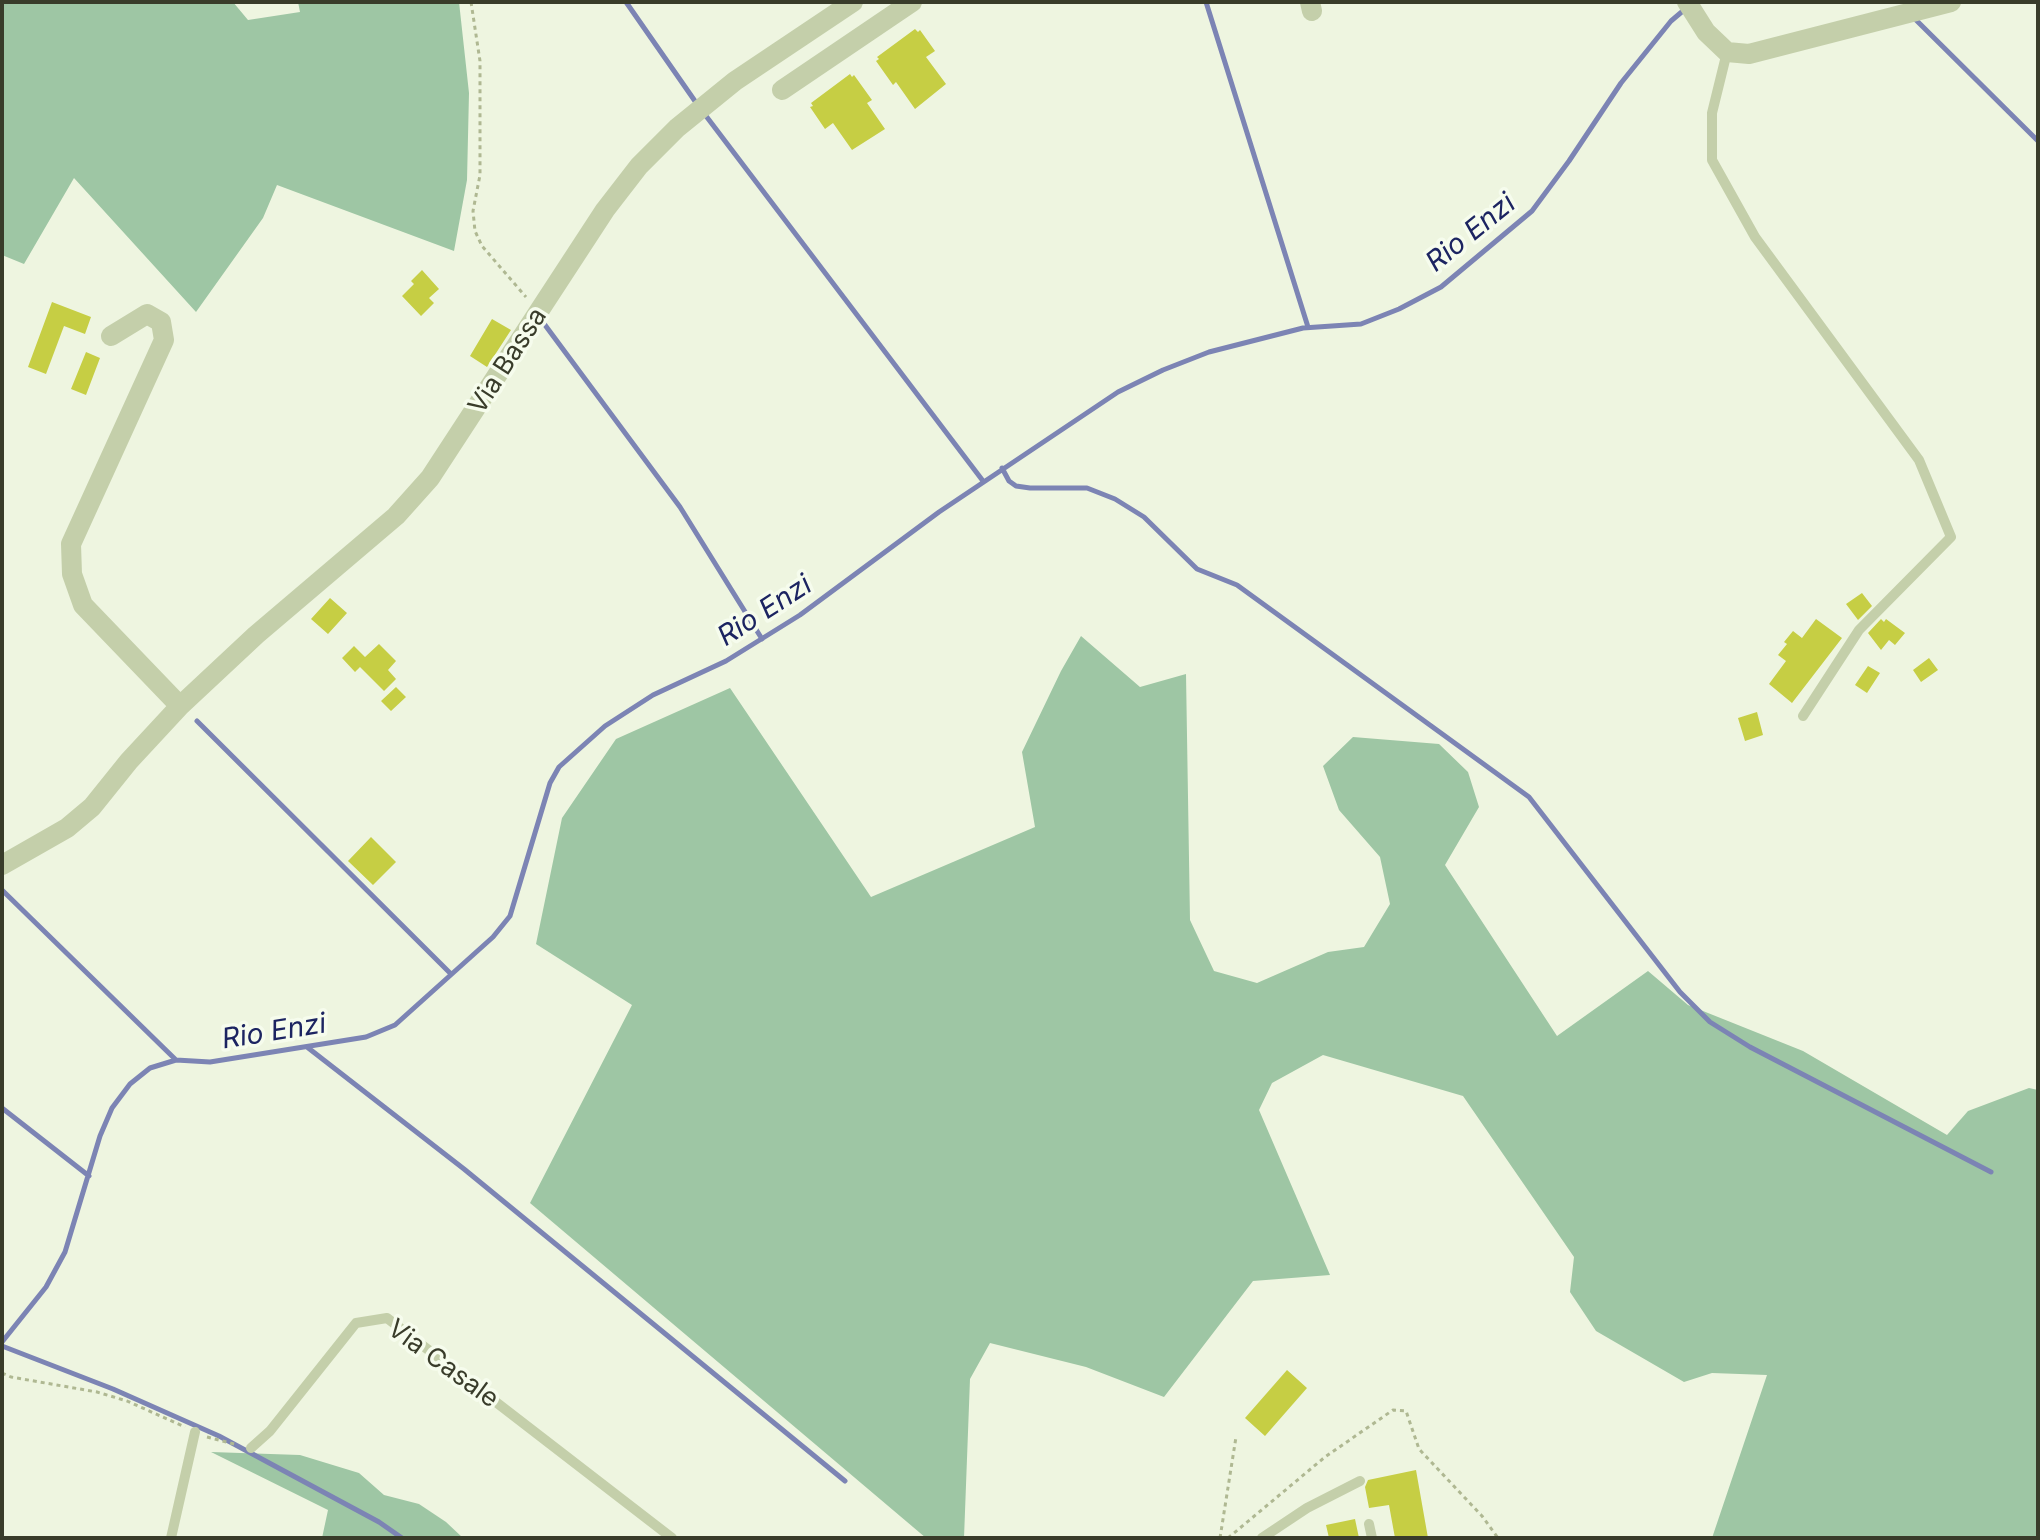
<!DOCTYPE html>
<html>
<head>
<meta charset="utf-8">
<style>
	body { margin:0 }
	#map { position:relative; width:2040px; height:1540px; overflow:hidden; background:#eef5e0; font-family:Inter,sans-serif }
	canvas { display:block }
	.frame { position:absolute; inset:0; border:4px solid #393c2a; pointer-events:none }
</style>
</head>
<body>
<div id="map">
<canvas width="2040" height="1540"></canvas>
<div class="frame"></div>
</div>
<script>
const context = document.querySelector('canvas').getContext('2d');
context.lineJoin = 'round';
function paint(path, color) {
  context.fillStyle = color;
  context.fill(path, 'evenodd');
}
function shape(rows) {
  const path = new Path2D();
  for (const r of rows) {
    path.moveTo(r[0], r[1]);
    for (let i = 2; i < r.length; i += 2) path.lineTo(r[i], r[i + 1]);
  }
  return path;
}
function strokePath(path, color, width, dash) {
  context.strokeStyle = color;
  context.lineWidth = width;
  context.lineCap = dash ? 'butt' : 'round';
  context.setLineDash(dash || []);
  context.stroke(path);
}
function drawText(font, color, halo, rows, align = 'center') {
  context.font = font + ' Inter,sans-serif';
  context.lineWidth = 7;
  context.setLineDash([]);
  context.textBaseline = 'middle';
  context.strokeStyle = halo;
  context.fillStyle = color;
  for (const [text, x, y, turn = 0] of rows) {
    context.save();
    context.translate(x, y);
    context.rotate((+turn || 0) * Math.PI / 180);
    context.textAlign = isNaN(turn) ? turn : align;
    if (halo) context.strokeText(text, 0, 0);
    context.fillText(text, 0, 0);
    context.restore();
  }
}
const green = shape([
	[2,2,233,2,248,20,300,12,298,2,459,2,469,93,467,180,454,251,277,185,263,218,196,312,74,178,24,264,2,255],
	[1081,636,1140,687,1186,674,1190,920,1214,971,1257,983,1328,952,1364,947,1390,904,1380,857,1339,810,1323,766,1353,737,1439,744,1468,772,1479,807,1445,865,1557,1036,1648,971,1688,1005,1803,1051,1947,1135,1968,1111,2029,1088,2038,1090,2038,1538,1712,1538,1767,1375,1712,1373,1684,1382,1596,1331,1570,1292,1574,1257,1463,1096,1323,1055,1272,1083,1259,1110,1330,1275,1253,1281,1164,1397,1086,1367,990,1343,970,1379,964,1538,926,1538,530,1203,632,1005,536,944,562,818,616,739,730,688,871,897,1035,827,1022,752,1061,671],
	[211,1452,300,1455,359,1473,384,1495,419,1504,446,1522,463,1538,322,1538,328,1510]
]);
const stream = shape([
	[626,2,697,104],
	[1206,2,1308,327],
	[1914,18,2038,141],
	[703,112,983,481],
	[545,325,680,507,762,639],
	[1002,468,1009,481,1016,486,1030,488,1087,488,1115,499,1144,517,1197,569,1237,585,1529,797,1680,992,1710,1022,1750,1047,1991,1172],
	[197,721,451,974],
	[2,890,176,1060],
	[307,1047,464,1169,845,1481],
	[2,1108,89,1176],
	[2,1342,46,1287,65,1252,100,1136,112,1108,130,1084,150,1068,176,1060,210,1062,366,1037,395,1025,493,937,510,916,550,783,559,767,605,726,653,695,726,661,800,615,939,512,1118,392,1163,370,1209,352,1303,328,1361,324,1399,309,1441,287,1532,211,1569,161,1621,83,1671,21,1684,10],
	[2,1346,113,1389,219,1436,379,1522,402,1538]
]);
const building = shape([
	[915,29,918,32,920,30,935,51,926,57,946,84,915,109,896,82,893,85,876,61,879,59,877,57],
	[850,74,852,77,854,75,872,100,867,103,885,129,852,150,833,123,825,129,810,107,813,106,811,103],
	[422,270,439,289,429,298,434,303,421,316,402,296,414,284,411,281],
	[52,302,91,317,85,334,64,326,46,374,28,367],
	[492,319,511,330,487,367,470,356],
	[86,352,100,358,86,395,71,389],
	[1862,593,1872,606,1858,620,1846,604],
	[330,598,347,613,328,634,311,619],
	[1816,619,1842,638,1792,703,1769,684,1786,661,1778,655,1787,644,1784,642,1793,631,1802,638],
	[1881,619,1884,622,1886,619,1905,633,1895,645,1889,640,1881,650,1868,633],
	[379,644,396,661,388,670,396,679,384,691,360,667,355,672,342,658,354,646,365,657],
	[1929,658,1938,670,1921,682,1913,670],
	[1868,666,1880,673,1867,693,1855,685],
	[396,687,406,697,391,711,381,701],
	[1757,712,1763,735,1745,741,1738,718],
	[371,837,396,862,373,885,348,861],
	[1287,1370,1307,1388,1265,1436,1245,1418],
	[1416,1470,1428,1538,1395,1538,1389,1505,1369,1508,1365,1487,1368,1480],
	[1355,1519,1359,1538,1329,1538,1326,1525]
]);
const path = shape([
	[471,2,480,61,480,175,473,211,475,231,482,246,526,297],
	[2,1373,11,1377,97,1392,127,1401,185,1427],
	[207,1437,238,1445],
	[1220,1538,1236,1437],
	[1228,1538,1325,1457,1393,1410,1406,1411,1419,1449,1482,1516,1498,1538]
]);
const service = shape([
	[1727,52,1712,113,1712,160,1755,237,1919,460,1951,537,1859,630,1803,716],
	[251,1448,270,1431,356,1323,387,1318,672,1538],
	[1369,1524,1372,1538],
	[171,1538,195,1432],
	[1262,1538,1307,1508,1360,1481]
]);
const minor = shape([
	[1310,2,1312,11],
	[1687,2,1706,32,1727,52,1749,54,1951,2],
	[782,90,912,2],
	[111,336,147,314,161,322,164,340,71,544,72,574,83,605,180,706],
	[2,865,67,828,92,807,129,761,180,706,256,635,396,516,430,478,605,210,639,166,677,128,735,81,853,2]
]);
const streetNames = [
	["Via Bassa",508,361,-57],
	["Via Casale",443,1364,36]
];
const waterNames = [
	["Rio Enzi",1471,233,-39],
	["Rio Enzi",765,611,-33],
	["Rio Enzi",274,1032,-9]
];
paint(green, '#9ec6a4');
strokePath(stream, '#7c84b4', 5);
paint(building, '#c6ce44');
strokePath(path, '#afb892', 3, [4, 4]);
strokePath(service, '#c4cfaa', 10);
strokePath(minor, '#c4cfaa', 20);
drawText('26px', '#393c2a', '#f6fced', streetNames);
drawText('italic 28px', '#1c2461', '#f6fced', waterNames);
</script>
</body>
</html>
